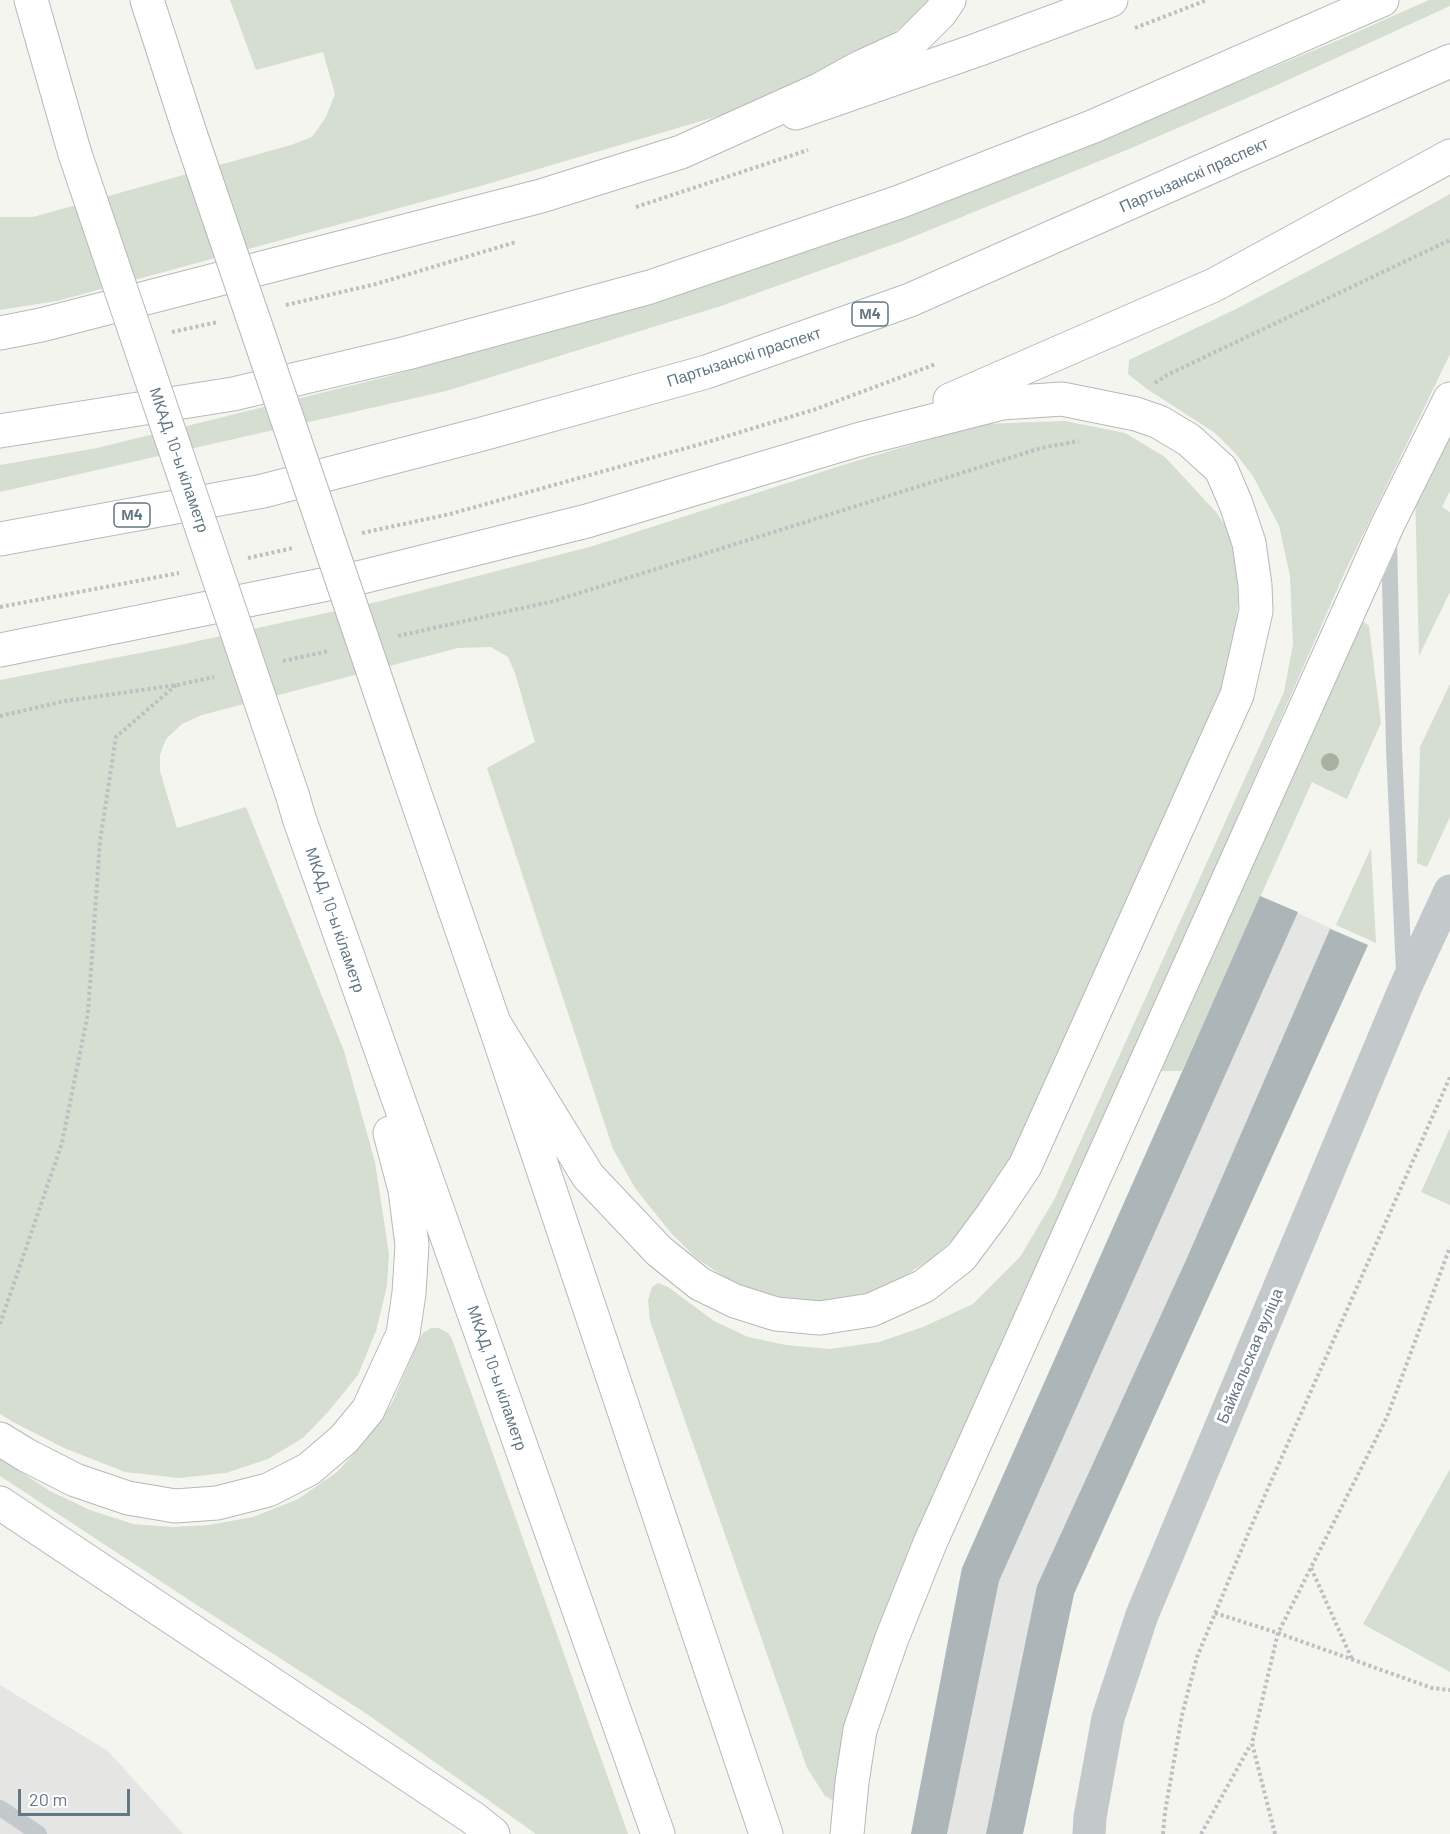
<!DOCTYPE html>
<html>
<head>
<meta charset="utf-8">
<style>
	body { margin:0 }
	#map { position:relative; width:1450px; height:1834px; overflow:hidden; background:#f5f5f0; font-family:Barlow,sans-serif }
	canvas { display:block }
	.scale { position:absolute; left:18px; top:1789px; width:112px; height:27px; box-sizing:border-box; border:3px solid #617784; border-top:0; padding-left:8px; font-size:18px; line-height:21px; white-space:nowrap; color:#617784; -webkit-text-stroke:4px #fff; paint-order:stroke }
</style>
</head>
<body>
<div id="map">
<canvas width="1450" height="1834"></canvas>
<div class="scale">20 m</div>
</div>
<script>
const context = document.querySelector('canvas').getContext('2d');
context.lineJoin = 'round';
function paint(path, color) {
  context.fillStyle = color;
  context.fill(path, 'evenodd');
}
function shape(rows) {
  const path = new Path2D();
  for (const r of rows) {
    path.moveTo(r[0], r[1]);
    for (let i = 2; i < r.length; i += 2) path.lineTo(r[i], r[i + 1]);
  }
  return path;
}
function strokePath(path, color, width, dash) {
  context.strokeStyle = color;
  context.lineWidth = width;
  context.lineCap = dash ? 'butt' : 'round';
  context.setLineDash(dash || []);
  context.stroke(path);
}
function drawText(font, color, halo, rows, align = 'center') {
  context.font = font + ' Barlow,sans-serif';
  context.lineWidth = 6;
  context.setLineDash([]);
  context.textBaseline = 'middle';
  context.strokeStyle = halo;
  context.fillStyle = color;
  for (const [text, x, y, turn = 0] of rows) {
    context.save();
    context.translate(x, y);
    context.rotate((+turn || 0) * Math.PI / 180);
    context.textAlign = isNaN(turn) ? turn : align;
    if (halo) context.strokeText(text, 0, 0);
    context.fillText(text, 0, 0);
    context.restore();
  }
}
const built = shape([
	[1260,896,1368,945,1074,1594,1023,1834,911,1834,962,1568],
	[0,1685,108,1751,183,1834,0,1834]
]);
const green = shape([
	[230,0,932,0,914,18,876,45,732,112,484,185,57,301,0,310,0,217,33,217,291,145,312,137,326,117,335,94,323,52,256,70],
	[1429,0,1450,0,1450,6,1277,85,1129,149,900,242,721,306,446,391,0,492,0,465,97,448,386,377,534,334,991,180,1233,84,1341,39],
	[1450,194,1450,354,1344,574,935,1506,834,1801,825,1796,807,1768,650,1321,648,1300,652,1287,658,1283,668,1287,714,1321,748,1337,786,1345,830,1349,879,1342,923,1327,973,1304,1020,1257,1054,1200,1284,692,1293,644,1290,576,1279,526,1253,476,1236,454,1215,433,1147,389,1128,374,1129,360,1236,309,1382,232],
	[1450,420,1450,491,1442,507,1450,512,1450,592,1419,656,1415,489],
	[1065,421,1125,433,1165,457,1216,512,1229,531,1236,566,1238,596,1237,638,1216,705,1028,1131,994,1190,961,1232,933,1258,901,1278,862,1295,823,1303,791,1300,761,1293,727,1279,695,1257,671,1233,635,1188,613,1149,487,768,535,742,515,673,508,657,491,647,458,648,202,715,182,724,166,739,160,755,160,771,177,828,246,807,344,1051,375,1162,389,1254,387,1286,376,1331,358,1375,328,1412,303,1438,268,1459,226,1473,179,1478,125,1472,64,1448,13,1422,0,1414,0,680,166,648,381,601,593,546,846,464,982,424],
	[1364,622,1369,626,1381,723,1347,799,1312,782,1182,1071,1152,1071,1357,623],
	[1450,684,1450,817,1427,867,1417,863,1420,747],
	[1371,848,1376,943,1336,925],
	[1450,1128,1450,1205,1421,1192],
	[431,1328,439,1328,448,1333,452,1339,628,1834,536,1834,367,1714,203,1609,0,1476,0,1458,50,1491,90,1510,133,1524,173,1527,209,1525,253,1517,298,1499,337,1472,366,1440,392,1403,418,1342,423,1333],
	[1450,1469,1450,1672,1363,1624]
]);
const building = shape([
	[1260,896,1298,912,999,1581,947,1834,911,1834,962,1568],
	[1330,929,1368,945,1074,1594,1023,1834,986,1834,1037,1586,1187,1258]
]);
const path = shape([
	[1135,28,1207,0],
	[636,207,808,150],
	[286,305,376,284,516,242],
	[172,332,218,322],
	[1155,383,1167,375,1450,240],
	[362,533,450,514,708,442,816,409,936,364],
	[248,558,293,548],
	[0,607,179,573],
	[398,636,554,601,1041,448,1079,441],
	[283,661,329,651],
	[0,716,65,701,177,685,214,677],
	[0,1324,62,1143,88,1013,100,841,116,737,176,685],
	[1311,1568,1352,1659],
	[1215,1613,1278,1633,1432,1688,1450,1690],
	[1163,1834,1165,1812,1182,1715,1197,1657,1250,1529,1450,1077],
	[1201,1834,1251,1744],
	[1275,1834,1252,1743,1278,1633,1387,1417,1450,1247]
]);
const lane = shape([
	[1389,540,1394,748,1404,973],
	[0,1808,39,1834]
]);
const street = shape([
	[1089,1834,1090,1817,1108,1718,1142,1615,1405,988,1450,891]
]);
const primary = shape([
	[796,113,977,50,1111,0],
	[0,431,233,394,407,353,650,287,899,202,1094,126,1382,0],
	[0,539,263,491,486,433,706,372,910,300,1450,61]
]);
const highway = shape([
	[31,0,75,154],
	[147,0,188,127],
	[0,333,41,325,541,196,681,152,819,90,859,68,907,46,940,13,949,0],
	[950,400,1214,285,1450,156],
	[0,650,362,577,587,521,857,440,1002,403,1062,399,1136,414,1159,422,1189,440,1221,469,1236,504,1249,543,1255,585,1256,611,1237,695,1025,1166,993,1214,961,1257,924,1286,871,1310,820,1318,776,1314,735,1301,700,1284,659,1251,588,1176,494,1023],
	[406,768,494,1023,766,1834],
	[293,797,299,818,658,1834],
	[0,1439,26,1455,75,1480,128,1498,175,1506,217,1503,268,1490,309,1469,344,1439,368,1410,403,1334,409,1293,412,1245,405,1190,390,1133],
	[0,1503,473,1818,493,1834],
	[847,1834,852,1782,860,1730,892,1638,930,1543,1388,524,1450,399]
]);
const highwayBridge = shape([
	[188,127,406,768],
	[75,154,293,797]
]);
const trees = [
	[1330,762]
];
const shields = [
	[870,314,36],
	[132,515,36]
];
const shieldNames = [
	["М4",870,314],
	["М4",132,515]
];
const streetNames = [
	["Партызанскі праспект",1194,175,-24],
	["Партызанскі праспект",744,357,-18],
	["МКАД, 10-ы кіламетр",179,460,71],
	["МКАД, 10-ы кіламетр",335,920,71],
	["Байкальская вуліца",1250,1356,-67],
	["МКАД, 10-ы кіламетр",497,1378,71]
];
paint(built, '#e5e6e4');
paint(green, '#d6ddd1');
paint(building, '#acb6b9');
strokePath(primary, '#b6bbbe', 35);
strokePath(highway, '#b5b9bc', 35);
strokePath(path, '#bdbfc1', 4, [3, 3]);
strokePath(lane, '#c3c8ca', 16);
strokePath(street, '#c3c8ca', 33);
strokePath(primary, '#fff', 33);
strokePath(highway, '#fff', 33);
strokePath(highwayBridge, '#b5b9bc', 35, []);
strokePath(highwayBridge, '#fff', 33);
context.fillStyle = '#a7b2a1';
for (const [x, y] of trees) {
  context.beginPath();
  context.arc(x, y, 9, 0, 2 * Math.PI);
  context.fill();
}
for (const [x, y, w] of shields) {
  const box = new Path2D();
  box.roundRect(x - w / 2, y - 12, w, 24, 4.5);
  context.fillStyle = '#fff';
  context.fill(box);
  strokePath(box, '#617784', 1.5);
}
drawText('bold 15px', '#617784', null, shieldNames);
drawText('16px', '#617784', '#fff', streetNames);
</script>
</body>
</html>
